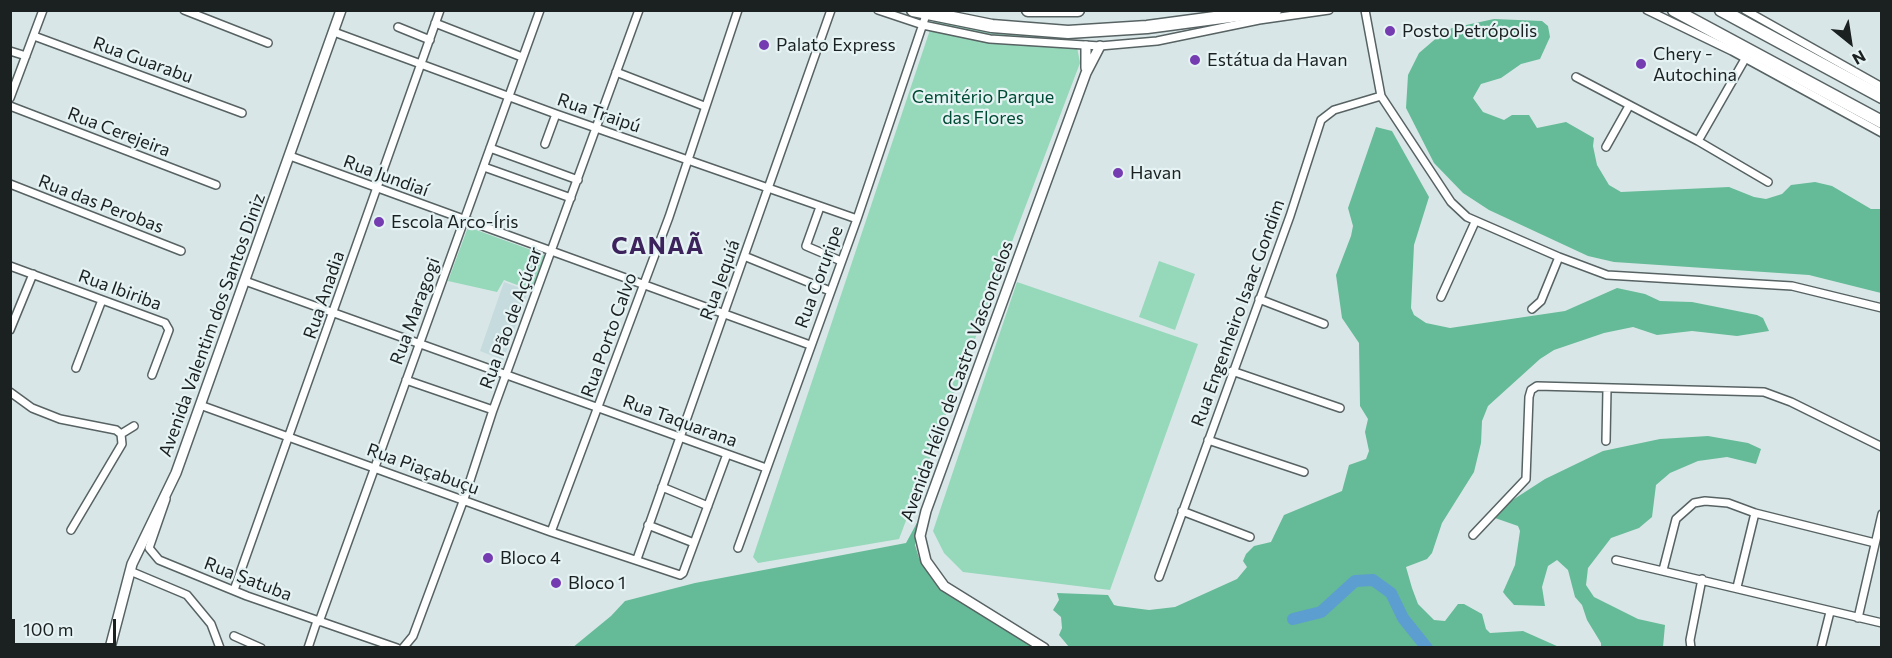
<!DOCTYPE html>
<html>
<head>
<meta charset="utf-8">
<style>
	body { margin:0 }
	#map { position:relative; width:1892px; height:658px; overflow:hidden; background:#d9e6e7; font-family:Commissioner,sans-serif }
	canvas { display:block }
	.frame { position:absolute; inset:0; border:12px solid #1b2020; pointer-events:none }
	.north { position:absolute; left:1820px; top:12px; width:60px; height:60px; -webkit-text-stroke:4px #e6f3f4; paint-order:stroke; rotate:150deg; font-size:16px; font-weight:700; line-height:24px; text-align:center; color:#1b2020 }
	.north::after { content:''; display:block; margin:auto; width:21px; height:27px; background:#1b2020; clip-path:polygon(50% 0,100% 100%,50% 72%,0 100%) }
	.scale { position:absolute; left:12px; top:619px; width:104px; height:27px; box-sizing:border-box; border:3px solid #1b2020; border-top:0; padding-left:8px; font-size:18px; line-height:21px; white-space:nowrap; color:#1b2020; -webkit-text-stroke:4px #e6f3f4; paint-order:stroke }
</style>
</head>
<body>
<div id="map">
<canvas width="1892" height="658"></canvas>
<div class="frame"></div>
<div class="north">N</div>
<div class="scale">100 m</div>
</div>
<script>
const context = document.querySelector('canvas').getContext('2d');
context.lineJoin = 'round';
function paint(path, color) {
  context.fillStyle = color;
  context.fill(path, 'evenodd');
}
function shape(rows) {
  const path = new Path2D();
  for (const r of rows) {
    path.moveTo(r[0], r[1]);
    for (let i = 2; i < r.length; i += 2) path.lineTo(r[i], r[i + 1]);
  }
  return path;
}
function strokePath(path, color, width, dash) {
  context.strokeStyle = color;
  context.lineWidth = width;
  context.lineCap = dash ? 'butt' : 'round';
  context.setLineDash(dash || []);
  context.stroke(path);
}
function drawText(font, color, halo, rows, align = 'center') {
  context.font = font + ' Commissioner,sans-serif';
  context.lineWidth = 4.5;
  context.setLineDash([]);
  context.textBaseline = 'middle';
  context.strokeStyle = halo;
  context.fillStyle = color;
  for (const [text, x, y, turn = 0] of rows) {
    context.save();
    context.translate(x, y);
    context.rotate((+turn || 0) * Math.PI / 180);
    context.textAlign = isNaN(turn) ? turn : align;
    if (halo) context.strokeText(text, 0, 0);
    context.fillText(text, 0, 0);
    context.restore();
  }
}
const built = shape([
	[504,282,528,291,503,360,480,351]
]);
const green = shape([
	[934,18,1070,40,1077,47,1080,63,899,539,758,563,753,557],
	[468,227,545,255,533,291,504,280,497,292,448,281],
	[1159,261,1195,274,1175,330,1139,317],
	[1017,282,1198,344,1110,590,963,572,944,553,933,531]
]);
const forest = shape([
	[1494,19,1542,21,1548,26,1550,37,1540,59,1521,64,1501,78,1481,84,1473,98,1483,112,1504,120,1512,115,1529,115,1537,128,1566,122,1594,138,1593,146,1597,165,1609,185,1621,192,1729,187,1754,197,1766,199,1782,194,1791,185,1815,182,1832,186,1871,209,1881,209,1881,293,1809,275,1614,262,1588,256,1489,210,1463,193,1434,163,1406,108,1408,75,1419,53,1440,35,1452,28],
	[1376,127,1392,131,1429,197,1414,245,1411,308,1414,315,1426,323,1450,328,1565,311,1617,288,1645,294,1660,301,1692,302,1757,315,1763,318,1769,331,1737,336,1692,331,1657,335,1633,327,1604,333,1554,350,1540,359,1488,406,1482,421,1481,443,1474,472,1442,523,1432,553,1427,559,1406,567,1412,588,1418,604,1434,620,1445,621,1458,604,1464,604,1482,614,1486,629,1490,633,1523,631,1559,647,1069,647,1059,635,1062,628,1061,617,1053,610,1059,600,1057,593,1108,595,1114,605,1118,606,1149,610,1175,607,1237,579,1247,567,1243,561,1246,554,1254,546,1271,542,1284,515,1342,491,1349,465,1366,459,1369,451,1365,432,1368,419,1360,406,1359,343,1342,318,1336,275,1351,236,1353,226,1348,208],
	[1708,436,1748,443,1761,449,1756,464,1727,457,1698,461,1670,473,1656,485,1652,517,1639,528,1611,538,1588,568,1586,585,1594,597,1638,619,1665,625,1663,647,1601,647,1601,643,1587,620,1582,605,1575,597,1568,570,1557,560,1548,566,1542,587,1545,606,1514,605,1506,596,1503,592,1515,565,1520,531,1518,526,1495,518,1511,501,1545,479,1603,451,1660,439],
	[919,519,915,545,919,558,930,576,952,595,1040,648,572,648,611,616,625,601,695,583,906,543]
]);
const river = shape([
	[1293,619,1321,612,1355,581,1373,580,1391,593,1403,618,1427,648]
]);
const street = shape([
	[184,10,268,43],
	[878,10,923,25,990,39,1100,46,1157,41,1259,20,1329,10],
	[1365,10,1381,96,1451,202,1467,217,1559,257,1607,275,1792,286,1882,308],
	[1647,10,1732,51,1882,133],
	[1745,10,1882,87],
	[435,23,522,57],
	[398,27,430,40],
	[334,32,556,114,857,219],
	[34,36,242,113],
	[10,51,26,56],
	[616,72,704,106],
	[1576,77,1698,141,1768,182],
	[10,98,43,10],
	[10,106,216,185],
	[1698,141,1745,59],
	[545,144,556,114],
	[1606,147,1629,106],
	[490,148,578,180],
	[290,156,810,345],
	[484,167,571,198],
	[10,184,181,251],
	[820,207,806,246,841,261],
	[744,256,830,291],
	[10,266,165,323,169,330,152,375],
	[245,281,766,468],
	[1441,297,1475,222],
	[1259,299,1324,324],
	[1532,309,1541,301,1559,257],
	[10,330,33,274],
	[76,368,102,300],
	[1232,371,1340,408],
	[406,380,493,410],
	[10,392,32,408,60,419,116,430,121,434],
	[200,405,551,532,680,575,683,573,727,454],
	[121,434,134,426],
	[1208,440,1304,472],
	[1606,441,1607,389],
	[662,487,708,506],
	[166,499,149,548,159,560,247,596,397,648],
	[1182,511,1250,537],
	[648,525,694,543],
	[71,530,122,444,121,434],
	[551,532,669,217,738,10],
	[1473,535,1526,479,1529,397,1531,390,1537,386,1764,392,1791,402,1882,447],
	[738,548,857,219,926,15],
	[637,559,831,10],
	[1616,560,1882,623],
	[1663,570,1676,519,1694,503,1705,501,1728,503,1755,513,1875,543],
	[130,571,187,595,211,624,220,648],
	[1159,577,1290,216,1321,120,1334,110,1381,96],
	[1737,587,1755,513],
	[234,590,440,10],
	[1858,618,1882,514],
	[319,622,540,10],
	[234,636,261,648],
	[308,648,317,621],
	[403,648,413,636,464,499,493,410,639,10],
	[1691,648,1690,640,1702,579],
	[1821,648,1830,612]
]);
const secondary = shape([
	[1086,68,1086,46],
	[110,648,132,564,176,473,341,10],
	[1044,648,944,586,926,561,920,536,926,511,1086,73,1100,46]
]);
const highway = shape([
	[913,10,992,26,1068,32,1147,27,1275,10],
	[1028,10,1078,10],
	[1674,10,1882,122],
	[1721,10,1882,97]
]);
const markers = [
	[1390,31,6,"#753cb2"],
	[764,45,6,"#753cb2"],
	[1195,60,6,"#753cb2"],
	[1641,64,6,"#753cb2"],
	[1118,173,6,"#753cb2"],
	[379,222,6,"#753cb2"],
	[488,558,6,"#753cb2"],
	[556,583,6,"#753cb2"]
];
const poiNames = [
	["Posto Petrópolis",1402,31],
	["Palato Express",776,45],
	["Chery -",1653,54],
	["Autochina",1653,75],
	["Estátua da Havan",1207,60],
	["Havan",1130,173],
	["Escola Arco-Íris",391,222],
	["Bloco 4",500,558],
	["Bloco 1",568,583]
];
const streetNames = [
	["Rua Guarabu",143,60,20],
	["Rua Traipú",599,113,19],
	["Rua Cerejeira",119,132,21],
	["Rua Jundiaí",386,176,20],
	["Rua das Perobas",101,204,21],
	["Rua Coruripe",819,277,-70],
	["Rua Jequiá",720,280,-70],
	["Rua Ibiriba",120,290,20],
	["Rua Anadia",324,295,-71],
	["Rua Maragogi",415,311,-70],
	["Rua Engenheiro Isaac Gondim",1238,313,-70],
	["Rua Pão de Açúcar",511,318,-70],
	["Avenida Valentim dos Santos Diniz",212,325,-70],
	["Rua Porto Calvo",609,335,-70],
	["Avenida Hélio de Castro Vasconcelos",957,381,-70],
	["Rua Taquarana",680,421,20],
	["Rua Piaçabuçu",423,469,20],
	["Rua Satuba",248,579,21]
];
const parkNames = [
	["Cemitério Parque",983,97],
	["das Flores",983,118]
];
const districtNames = [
	["CANAÃ",658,246]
];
paint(built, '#c6dbdd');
paint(green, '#96d8ba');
paint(forest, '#65bb97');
strokePath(river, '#5d9ed0', 12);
strokePath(street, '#576263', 10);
strokePath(secondary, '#576263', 12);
strokePath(highway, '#576263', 15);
strokePath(street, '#fff', 7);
strokePath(secondary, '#fff', 9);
strokePath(highway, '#fff', 12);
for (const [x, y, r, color] of markers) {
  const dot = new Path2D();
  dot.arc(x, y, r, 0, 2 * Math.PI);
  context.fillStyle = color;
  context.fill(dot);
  strokePath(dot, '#e6f3f4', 2);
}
drawText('18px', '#1b2020', '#e6f3f4', poiNames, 'left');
drawText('18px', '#1b2020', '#e6f3f4', streetNames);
drawText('18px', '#004b33', '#e6f3f4', parkNames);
context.letterSpacing = '1.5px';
drawText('bold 24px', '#3d235c', '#e6f3f4', districtNames);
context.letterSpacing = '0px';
</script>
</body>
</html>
